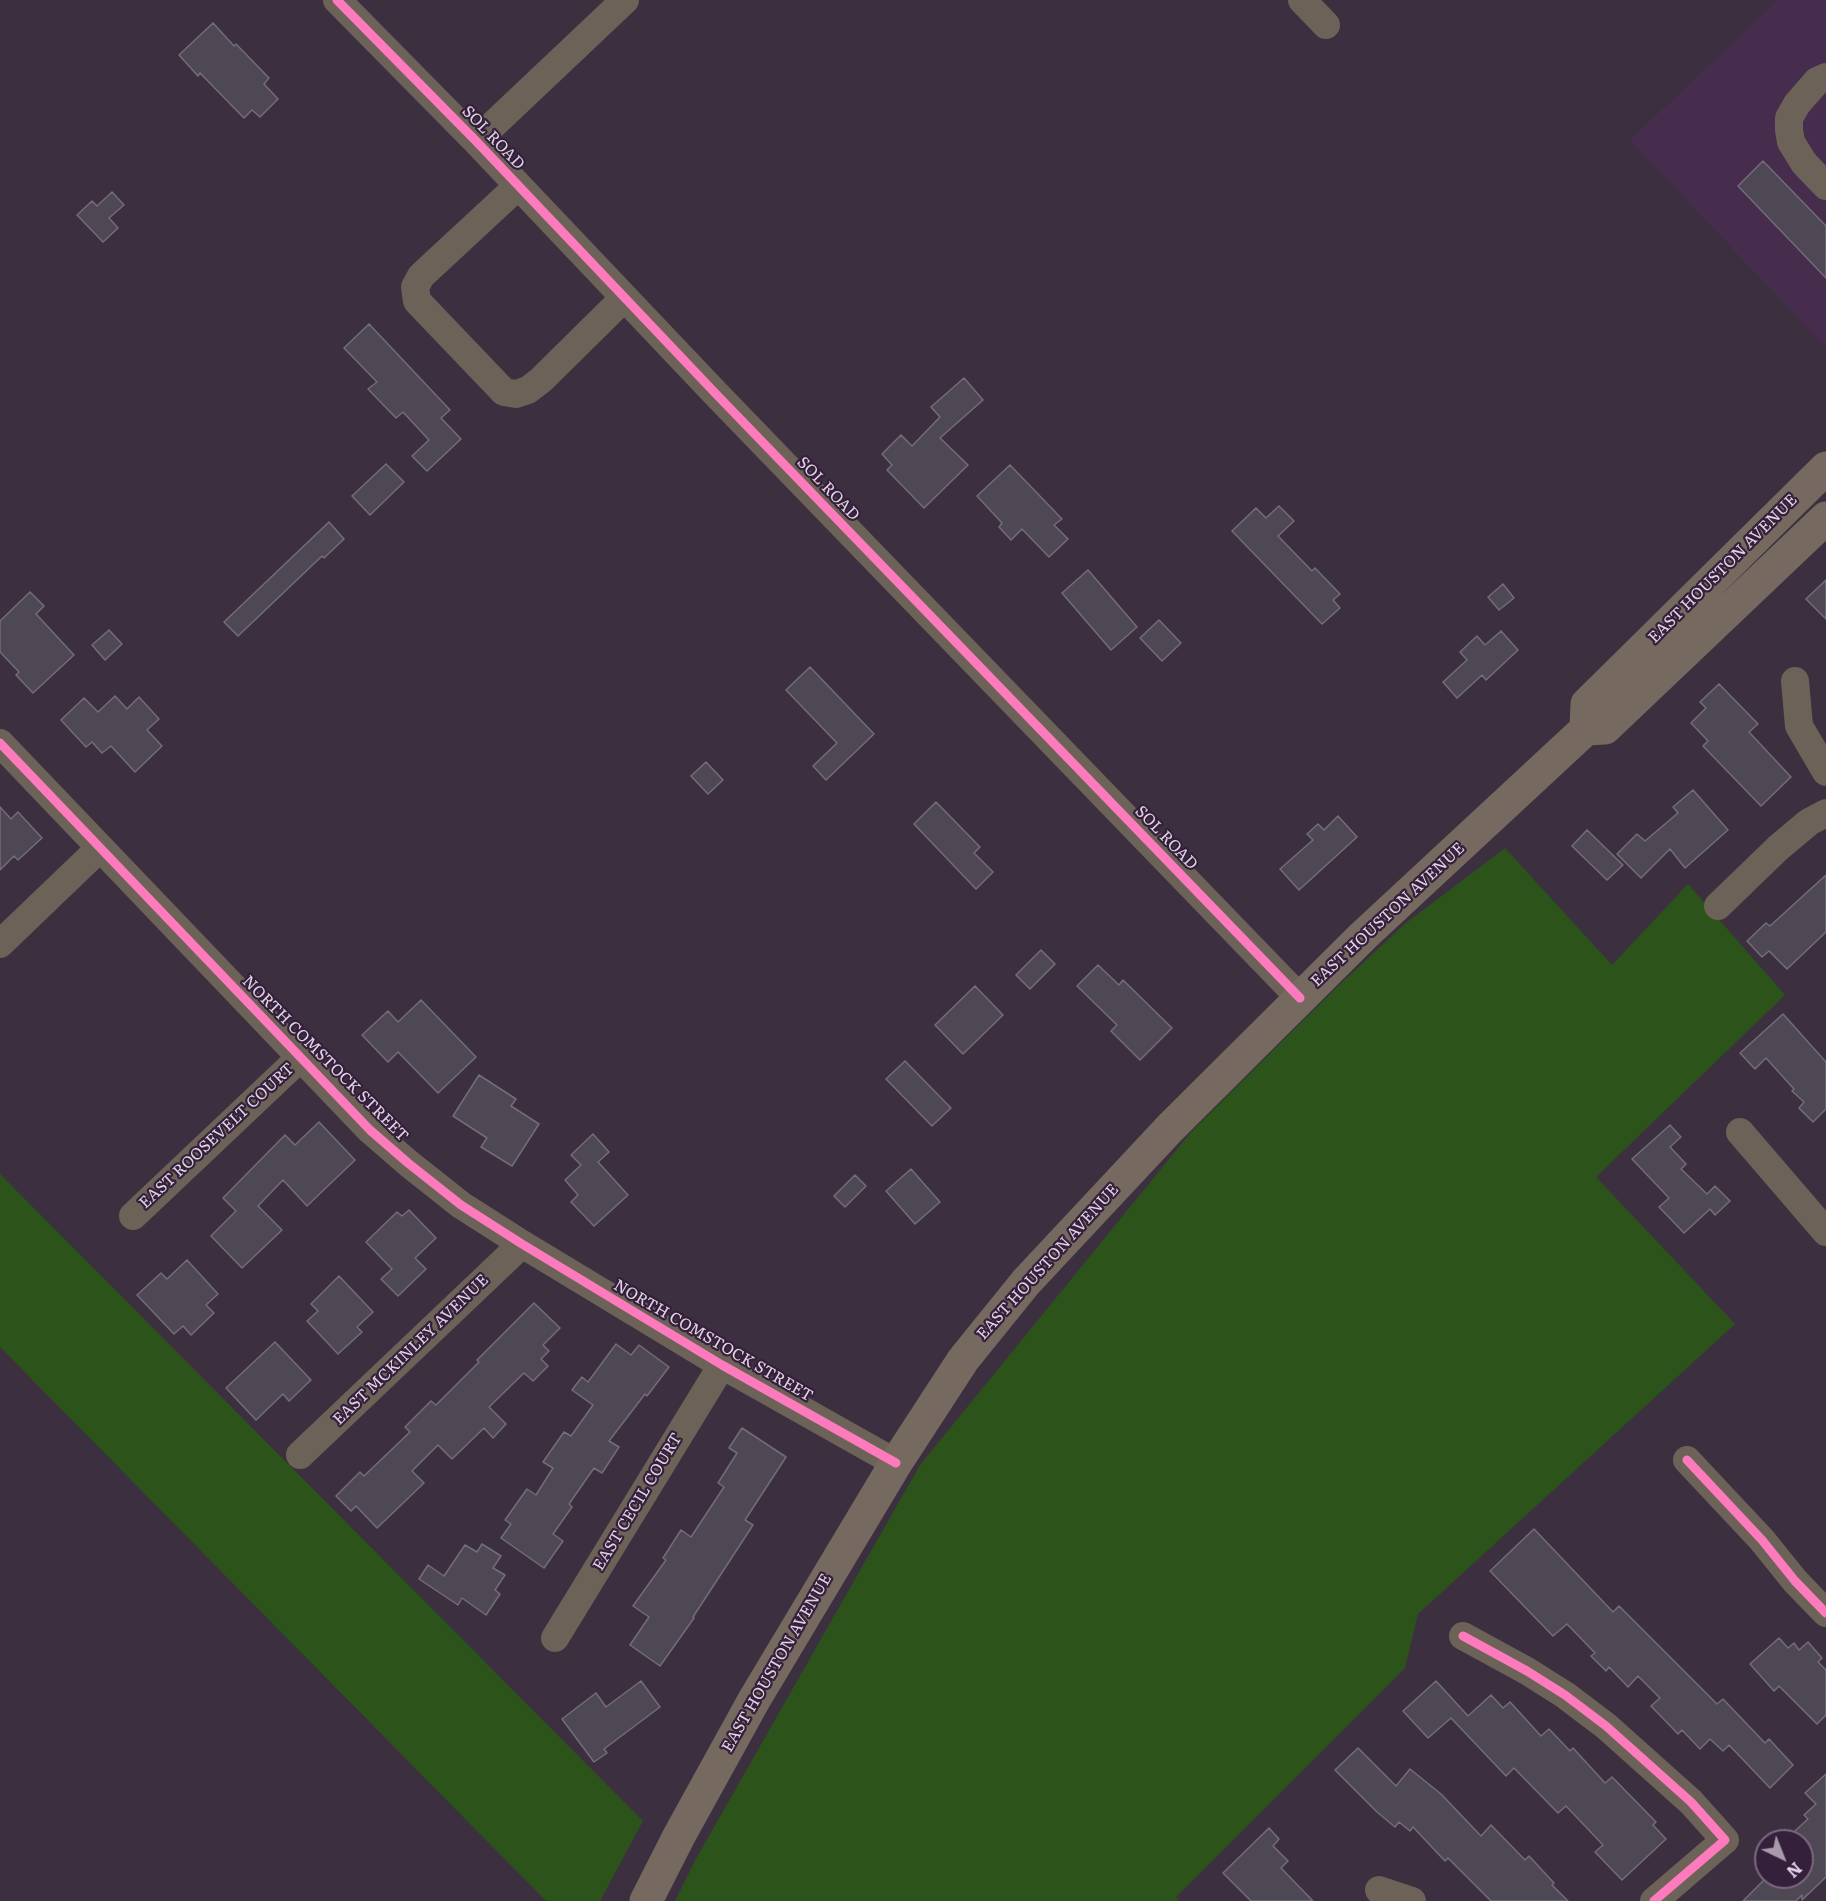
<!DOCTYPE html>
<html>
<head>
<meta charset="utf-8">
<style>
	body { margin:0 }
	#map { position:relative; width:1826px; height:1901px; overflow:hidden; background:#3c3040; font-family:Literata,serif }
	canvas { display:block }
	.north { position:absolute; left:1754px; top:1829px; width:60px; height:60px; box-sizing:border-box; background:#35203b; border:2px solid #7a687f; border-radius:50%; rotate:137deg; font-size:16px; font-weight:700; line-height:24px; text-align:center; color:#e1d3e5 }
	.north::after { content:''; display:block; margin:auto; width:21px; height:27px; background:#a79aab; clip-path:polygon(50% 0,100% 100%,50% 72%,0 100%) }
</style>
</head>
<body>
<div id="map">
<canvas width="1826" height="1901"></canvas>
<div class="north">N</div>
</div>
<script>
const context = document.querySelector('canvas').getContext('2d');
context.lineJoin = 'round';
function paint(path, color) {
  context.fillStyle = color;
  context.fill(path, 'evenodd');
}
function shape(rows) {
  const path = new Path2D();
  for (const r of rows) {
    path.moveTo(r[0], r[1]);
    for (let i = 2; i < r.length; i += 2) path.lineTo(r[i], r[i + 1]);
  }
  return path;
}
function strokePath(path, color, width, dash) {
  context.strokeStyle = color;
  context.lineWidth = width;
  context.lineCap = dash ? 'butt' : 'round';
  context.setLineDash(dash || []);
  context.stroke(path);
}
function drawText(font, color, halo, rows, align = 'center') {
  context.font = font + ' Literata,serif';
  context.lineWidth = 4.5;
  context.setLineDash([]);
  context.textBaseline = 'middle';
  context.strokeStyle = halo;
  context.fillStyle = color;
  for (const [text, x, y, turn = 0] of rows) {
    context.save();
    context.translate(x, y);
    context.rotate((+turn || 0) * Math.PI / 180);
    context.textAlign = isNaN(turn) ? turn : align;
    if (halo) context.strokeText(text, 0, 0);
    context.fillText(text, 0, 0);
    context.restore();
  }
}
const built = shape([
	[1778,0,1826,0,1826,348,1630,140]
]);
const green = shape([
	[1505,848,1612,965,1688,884,1785,995,1596,1177,1735,1324,1418,1614,1405,1668,1176,1897,1179,1901,675,1901,697,1857,920,1465,1191,1132,1338,986,1406,923],
	[0,1174,643,1821,600,1901,546,1901,0,1347]
]);
const building = shape([
	[213,23,234,46,236,44,269,78,264,84,278,99,260,117,252,110,244,118,200,73,198,76,179,55,213,23],
	[1763,161,1826,226,1826,278,1738,186,1763,161],
	[112,192,124,205,109,218,118,228,103,242,77,215,92,201,97,206,112,192],
	[369,324,450,410,441,418,461,439,427,471,412,456,429,440,403,412,396,418,368,389,377,382,344,348,369,324],
	[964,378,983,400,940,438,968,465,924,508,887,470,892,465,882,454,901,435,912,446,940,417,931,407,964,378],
	[386,464,404,482,370,515,352,496,386,464],
	[1010,465,1062,519,1054,525,1068,539,1049,557,1022,529,1011,540,999,527,1002,523,977,496,1010,465],
	[1279,506,1294,521,1278,536,1312,571,1315,568,1340,594,1333,600,1340,608,1322,624,1232,531,1256,508,1266,518,1279,506],
	[329,522,344,539,324,558,322,556,238,636,224,622,329,522],
	[1088,570,1137,627,1111,650,1062,593,1088,570],
	[1826,580,1826,619,1806,599,1826,580],
	[1503,584,1514,598,1499,610,1488,597,1503,584],
	[30,592,44,606,36,614,74,655,33,693,16,675,19,672,0,652,0,621,30,592],
	[1159,620,1181,643,1162,661,1140,638,1159,620],
	[109,630,122,644,105,660,92,645,109,630],
	[1501,631,1518,650,1486,680,1482,675,1457,698,1443,682,1467,660,1460,652,1477,636,1485,645,1501,631],
	[810,667,874,734,826,780,813,766,837,743,786,690,810,667],
	[1719,684,1758,724,1749,732,1791,777,1761,806,1703,746,1708,741,1691,723,1706,708,1700,702,1719,684],
	[115,696,127,709,139,697,159,719,147,730,162,746,135,772,111,746,102,753,92,742,86,747,61,720,84,698,98,712,115,696],
	[706,762,723,780,708,794,691,776,706,762],
	[1693,790,1728,830,1685,868,1670,849,1641,878,1617,854,1637,834,1645,841,1678,813,1673,807,1693,790],
	[936,802,980,847,974,853,993,872,976,889,914,824,936,802],
	[0,807,11,819,18,812,42,838,18,860,14,856,0,870,0,807],
	[1338,816,1357,837,1299,890,1280,869,1313,840,1307,834,1318,824,1324,830,1338,816],
	[1587,830,1623,865,1607,880,1572,846,1587,830],
	[1826,875,1826,932,1787,969,1769,951,1762,957,1747,941,1766,923,1770,926,1826,875],
	[1041,950,1055,964,1030,989,1016,975,1041,950],
	[1098,965,1119,985,1123,980,1172,1028,1140,1060,1111,1031,1117,1025,1077,986,1098,965],
	[975,986,1003,1015,963,1054,935,1025,975,986],
	[421,1000,476,1057,438,1093,398,1052,388,1062,362,1035,388,1011,398,1022,421,1000],
	[1783,1014,1826,1062,1826,1109,1813,1122,1799,1108,1804,1102,1792,1091,1794,1089,1766,1058,1755,1069,1740,1053,1783,1014],
	[905,1061,951,1108,932,1126,886,1079,905,1061],
	[479,1075,516,1099,511,1106,539,1124,512,1166,481,1147,487,1138,453,1116,479,1075],
	[319,1122,355,1160,307,1206,283,1180,258,1206,282,1230,242,1268,211,1236,236,1211,223,1198,285,1135,295,1145,319,1122],
	[1670,1125,1681,1137,1670,1147,1686,1164,1681,1169,1707,1194,1715,1186,1730,1201,1715,1215,1710,1209,1684,1233,1659,1207,1669,1198,1632,1159,1670,1125],
	[593,1134,609,1152,598,1162,628,1195,594,1226,571,1202,578,1195,565,1180,581,1165,571,1155,593,1134],
	[911,1169,940,1202,915,1224,886,1191,911,1169],
	[855,1175,866,1186,845,1207,834,1196,855,1175],
	[409,1210,436,1238,415,1258,426,1269,398,1296,381,1279,392,1269,366,1242,397,1212,402,1216,409,1210],
	[187,1260,218,1294,206,1305,214,1313,191,1335,183,1326,174,1334,137,1295,161,1273,167,1279,187,1260],
	[339,1276,373,1312,357,1327,362,1332,338,1354,307,1321,318,1311,311,1304,339,1276],
	[534,1303,560,1328,543,1345,549,1351,541,1359,548,1366,533,1381,524,1373,489,1407,506,1424,493,1438,484,1428,452,1459,438,1445,412,1471,424,1483,377,1528,356,1506,351,1511,336,1496,360,1472,364,1476,410,1432,405,1427,431,1401,436,1405,479,1362,477,1360,534,1303],
	[275,1342,311,1380,289,1401,283,1394,256,1420,226,1388,275,1342],
	[616,1344,631,1355,639,1345,669,1367,647,1396,645,1394,609,1441,619,1447,602,1473,594,1468,569,1504,572,1507,553,1534,563,1541,544,1568,501,1538,511,1524,505,1520,527,1489,536,1495,553,1468,543,1462,564,1432,571,1436,593,1405,572,1390,582,1377,588,1382,616,1344],
	[742,1428,786,1457,745,1520,753,1525,693,1617,694,1618,660,1666,630,1645,649,1617,633,1606,666,1560,663,1558,681,1530,691,1537,724,1487,718,1483,737,1453,729,1448,742,1428],
	[1534,1529,1613,1612,1619,1606,1717,1704,1723,1699,1765,1743,1769,1739,1793,1765,1770,1788,1729,1745,1723,1751,1710,1739,1700,1749,1682,1730,1678,1734,1651,1706,1660,1698,1638,1676,1628,1687,1609,1667,1606,1671,1591,1656,1595,1653,1567,1624,1553,1636,1490,1571,1534,1529],
	[482,1544,501,1556,493,1568,505,1575,495,1590,500,1594,486,1615,462,1598,458,1605,419,1579,428,1565,444,1576,465,1545,477,1552,482,1544],
	[1779,1638,1788,1648,1794,1643,1799,1650,1808,1642,1822,1658,1818,1662,1826,1670,1826,1715,1817,1724,1779,1686,1774,1691,1750,1664,1779,1638],
	[641,1681,660,1707,604,1749,607,1753,594,1762,562,1719,596,1693,606,1707,641,1681],
	[1436,1681,1468,1716,1491,1695,1503,1708,1510,1702,1541,1736,1549,1729,1570,1751,1573,1748,1605,1783,1612,1777,1656,1822,1653,1825,1666,1839,1622,1880,1595,1852,1603,1845,1566,1806,1558,1813,1514,1768,1506,1776,1451,1718,1428,1738,1403,1711,1436,1681],
	[1358,1748,1396,1786,1410,1769,1441,1794,1481,1836,1491,1825,1525,1860,1529,1856,1554,1883,1552,1885,1568,1901,1491,1901,1448,1858,1445,1861,1413,1827,1410,1831,1399,1822,1395,1827,1377,1812,1335,1770,1358,1748],
	[1826,1774,1826,1877,1802,1900,1802,1895,1796,1901,1743,1901,1767,1877,1802,1877,1802,1841,1784,1841,1808,1819,1804,1815,1816,1804,1805,1793,1826,1774],
	[1269,1828,1279,1839,1273,1846,1288,1861,1281,1868,1313,1901,1251,1901,1223,1873,1269,1828]
]);
const minor = shape([
	[337,0,476,141,717,395,1300,998],
	[1302,0,1326,25],
	[1826,77,1817,81,1797,104,1789,118,1789,130,1791,142,1804,163,1826,186],
	[476,141,625,0],
	[518,186,421,276,415,287,417,301,504,392,516,394,528,390,541,380,624,298],
	[1795,681,1799,726,1826,772],
	[0,743,370,1130,408,1163,461,1205,522,1244,722,1365,896,1463],
	[1718,906,1778,848,1809,822,1826,813],
	[0,944,100,848],
	[1740,1132,1826,1232],
	[133,1216,301,1057],
	[300,1455,522,1244],
	[1687,1460,1762,1540,1795,1581,1826,1613],
	[1463,1636,1527,1671,1565,1695,1606,1726,1691,1802,1725,1840,1654,1901],
	[555,1638,722,1365],
	[1379,1890,1412,1901]
]);
const major = shape([
	[1586,729,1587,704,1826,468],
	[646,1901,679,1836,754,1700,896,1463,963,1360,1026,1282,1170,1128,1363,936,1586,729,1605,728,1826,518]
]);
const cycleway = shape([
	[337,0,476,141,717,395,1300,998],
	[0,743,370,1130,408,1163,461,1205,522,1244,722,1365,896,1463],
	[1687,1460,1762,1540,1795,1581,1826,1613],
	[1463,1636,1527,1671,1565,1695,1606,1726,1691,1802,1725,1840,1654,1901]
]);
const streetNames = [
	["SOL ROAD",493,138,46],
	["SOL ROAD",828,489,46],
	["EAST HOUSTON AVENUE",1723,569,-45],
	["SOL ROAD",1166,838,46],
	["EAST HOUSTON AVENUE",1388,915,-43],
	["NORTH COMSTOCK STREET",325,1059,45],
	["EAST ROOSEVELT COURT",217,1136,-43],
	["EAST HOUSTON AVENUE",1048,1262,-48],
	["NORTH COMSTOCK STREET",713,1341,30],
	["EAST MCKINLEY AVENUE",411,1350,-44],
	["EAST CECIL COURT",638,1502,-59],
	["EAST HOUSTON AVENUE",777,1663,-60]
];
paint(built, '#462d4d');
paint(green, '#2c531a');
paint(building, '#4e4754');
strokePath(building, '#746c7b', 1.5);
strokePath(minor, '#6c6258', 28);
strokePath(major, '#76695f', 33);
strokePath(cycleway, '#fd7abc', 9);
drawText('16px', '#e1d3e5', '#35203b', streetNames);
</script>
</body>
</html>
